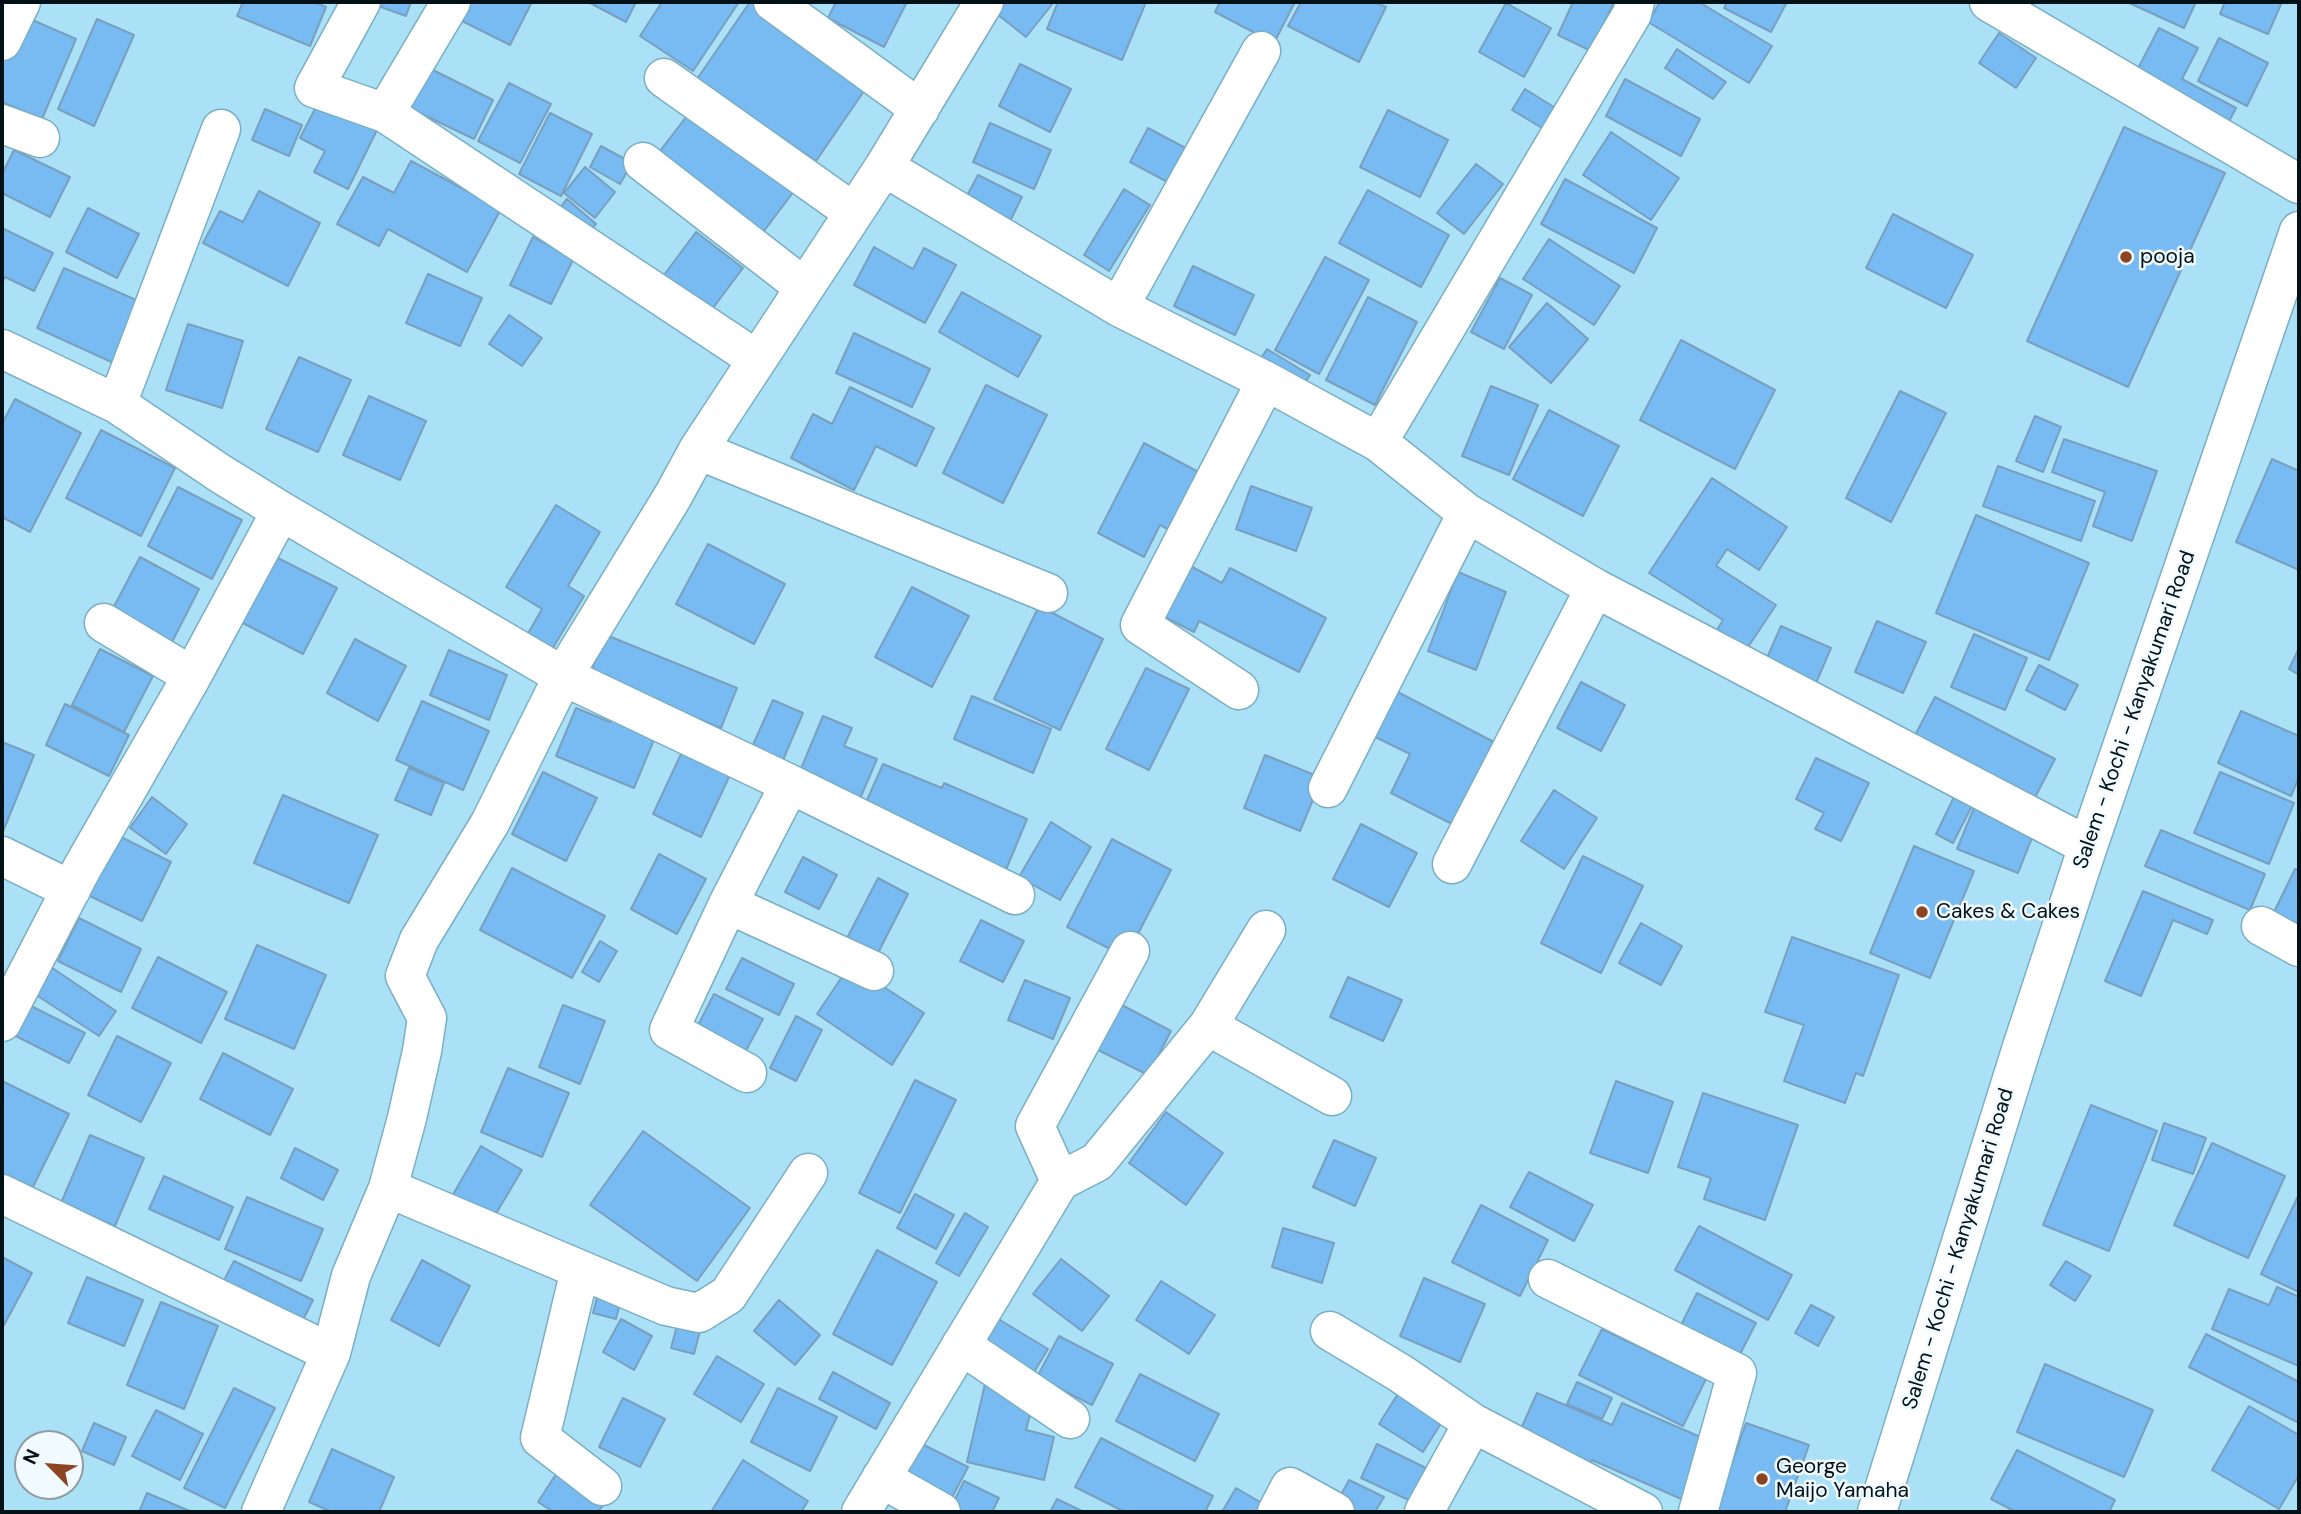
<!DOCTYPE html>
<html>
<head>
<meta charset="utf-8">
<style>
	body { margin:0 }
	#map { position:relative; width:2301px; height:1514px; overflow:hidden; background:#abe1f7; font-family:"DM Sans",sans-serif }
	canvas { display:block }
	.frame { position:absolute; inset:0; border:4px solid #001118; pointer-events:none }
	.north { position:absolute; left:14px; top:1430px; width:70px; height:70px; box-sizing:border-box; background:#f0faff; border:2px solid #909da3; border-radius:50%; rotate:295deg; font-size:19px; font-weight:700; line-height:28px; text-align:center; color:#001118 }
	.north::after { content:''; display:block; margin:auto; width:24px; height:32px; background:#8c4522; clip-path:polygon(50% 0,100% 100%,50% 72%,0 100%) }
</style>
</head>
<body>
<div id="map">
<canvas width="2301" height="1514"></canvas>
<div class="frame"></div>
<div class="north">N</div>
</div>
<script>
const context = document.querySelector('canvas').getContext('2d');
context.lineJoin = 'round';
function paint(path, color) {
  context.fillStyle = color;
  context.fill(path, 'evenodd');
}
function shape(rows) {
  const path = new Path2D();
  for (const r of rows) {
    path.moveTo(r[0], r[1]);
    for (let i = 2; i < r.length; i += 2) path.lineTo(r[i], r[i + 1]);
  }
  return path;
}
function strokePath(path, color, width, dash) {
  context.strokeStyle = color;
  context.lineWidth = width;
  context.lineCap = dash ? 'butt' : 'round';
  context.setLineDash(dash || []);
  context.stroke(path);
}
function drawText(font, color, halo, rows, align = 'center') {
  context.font = font + ' "DM Sans",sans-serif';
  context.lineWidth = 5;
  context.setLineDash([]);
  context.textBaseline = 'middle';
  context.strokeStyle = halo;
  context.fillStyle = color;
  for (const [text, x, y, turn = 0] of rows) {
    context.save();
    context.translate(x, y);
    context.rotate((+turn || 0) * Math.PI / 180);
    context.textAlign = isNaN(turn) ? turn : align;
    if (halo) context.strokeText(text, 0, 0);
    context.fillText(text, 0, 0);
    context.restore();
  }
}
const building = shape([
	[243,2,314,2,326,7,310,46,237,16,243,2],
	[382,2,411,2,406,16,381,7,382,2],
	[465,2,532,2,510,45,456,18,465,2],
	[591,2,636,2,626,22,590,3,591,2],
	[662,2,739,2,693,71,640,36,662,2],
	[750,2,762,2,873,78,816,161,697,79,750,2],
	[836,2,907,2,884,47,828,18,836,2],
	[998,2,1054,2,1026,37,992,10,998,2],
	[1058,2,1146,2,1122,60,1047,29,1058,2],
	[1220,2,1295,2,1274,43,1215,12,1220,2],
	[1301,2,1374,2,1386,7,1359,62,1288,26,1301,2],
	[1573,2,1614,2,1591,51,1558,35,1573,2],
	[1660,2,1699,2,1772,46,1749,83,1648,22,1660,2],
	[1727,2,1787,2,1771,32,1724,8,1727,2],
	[2127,2,2196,2,2184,28,2127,2],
	[2225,2,2282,2,2268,34,2220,14,2225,2],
	[1506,3,1551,28,1524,77,1479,52,1506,3],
	[21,15,76,39,42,119,2,102,2,58,21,15],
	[97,19,134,35,94,126,58,109,97,19],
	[2159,28,2198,48,2182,79,2236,108,2225,129,2132,80,2159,28],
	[1999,33,2036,58,2016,88,1979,63,1999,33],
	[2219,38,2268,63,2247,106,2198,81,2219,38],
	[1677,49,1726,82,1713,99,1665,68,1677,49],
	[1020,64,1071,89,1050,132,999,106,1020,64],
	[425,66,493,100,474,139,405,106,425,66],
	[1625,79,1700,119,1681,156,1606,116,1625,79],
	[509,83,551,104,520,163,478,141,509,83],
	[1525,89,1565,114,1552,134,1512,110,1525,89],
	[320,99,378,128,348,189,314,172,325,151,300,138,320,99],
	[265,109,302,125,289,156,252,140,265,109],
	[1388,110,1448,140,1420,197,1360,167,1388,110],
	[690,112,794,191,758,239,653,160,690,112],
	[550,113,592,134,561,196,519,174,550,113],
	[990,123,1051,150,1034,189,973,162,990,123],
	[2124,127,2225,173,2128,387,2027,341,2124,127],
	[1148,128,1193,152,1175,186,1130,162,1148,128],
	[1611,132,1679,178,1651,220,1583,175,1611,132],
	[601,146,632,163,620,184,590,167,601,146],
	[14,150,70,177,50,217,2,193,2,174,14,150],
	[411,161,501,209,467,272,388,229,379,246,337,224,363,177,394,193,411,161],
	[1476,164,1503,184,1464,234,1437,213,1476,164],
	[585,167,615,192,595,218,564,193,585,167],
	[978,175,1022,197,1006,229,961,207,978,175],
	[1565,179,1657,228,1634,273,1541,224,1565,179],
	[1124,189,1150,205,1109,271,1084,255,1124,189],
	[1368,190,1449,235,1421,287,1339,243,1368,190],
	[259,191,320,223,288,286,203,243,220,211,243,222,259,191],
	[567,199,596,224,584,239,554,215,567,199],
	[88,208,139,234,117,278,66,252,88,208],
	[1893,214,1973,255,1946,308,1866,268,1893,214],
	[2,228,53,253,34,291,5,277,2,283,2,228],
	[696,232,743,268,707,316,661,279,696,232],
	[533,237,574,258,551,304,510,285,533,237],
	[1549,239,1620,286,1594,325,1523,279,1549,239],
	[874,247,913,269,924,248,956,265,925,323,854,285,874,247],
	[1325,257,1369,280,1319,374,1275,350,1325,257],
	[1193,266,1254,295,1235,335,1174,306,1193,266],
	[64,268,145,304,118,365,37,328,64,268],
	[428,274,482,298,460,346,406,323,428,274],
	[1500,278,1532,295,1504,349,1471,332,1500,278],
	[962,292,1041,336,1018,377,939,332,962,292],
	[1368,297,1417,322,1375,405,1326,380,1368,297],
	[1547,303,1588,339,1551,383,1509,347,1547,303],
	[509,315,542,338,522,366,489,344,509,315],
	[188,324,243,341,222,408,166,390,188,324],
	[854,333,930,369,912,407,836,373,854,333],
	[1681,340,1775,390,1735,469,1640,420,1681,340],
	[1267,349,1310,375,1299,392,1256,366,1267,349],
	[299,357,351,380,318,452,266,429,299,357],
	[986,385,1047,415,1003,503,943,473,986,385],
	[1491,386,1538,405,1509,475,1462,456,1491,386],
	[850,387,934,428,916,466,876,446,854,490,791,458,813,414,832,424,850,387],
	[1900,391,1946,413,1891,522,1846,498,1900,391],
	[369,396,426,421,400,480,343,455,369,396],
	[15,399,81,433,30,532,2,517,2,424,15,399],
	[1549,410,1619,446,1583,516,1513,479,1549,410],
	[2035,416,2061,427,2043,472,2016,461,2035,416],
	[101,430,175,468,141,536,66,498,101,430],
	[2064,439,2157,471,2132,541,2093,526,2105,492,2052,472,2064,439],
	[1144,443,1206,476,1176,534,1160,525,1144,557,1098,533,1144,443],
	[2272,459,2299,471,2299,570,2236,542,2272,459],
	[1998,466,2095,501,2081,541,1983,506,1998,466],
	[1712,478,1787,527,1759,570,1727,549,1716,566,1776,605,1746,650,1717,630,1723,620,1649,573,1712,478],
	[1251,486,1312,508,1296,551,1236,529,1251,486],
	[178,487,242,520,212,579,148,546,178,487],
	[556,505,600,532,568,586,584,596,551,651,526,637,542,609,506,587,556,505],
	[1976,515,2089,563,2049,660,1936,613,1976,515],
	[708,544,785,584,754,644,676,604,708,544],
	[268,553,337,588,303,654,235,619,268,553],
	[140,557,199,589,170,646,110,614,140,557],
	[1185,563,1222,583,1230,568,1326,618,1299,672,1199,621,1194,632,1159,614,1185,563],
	[1458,572,1506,592,1476,670,1428,651,1458,572],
	[912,587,969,616,932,687,875,657,912,587],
	[1039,606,1103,639,1060,730,994,699,1039,606],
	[1877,621,1926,642,1903,693,1855,672,1877,621],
	[1781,626,1831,648,1816,683,1766,660,1781,626],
	[1974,634,2027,658,2005,710,1951,687,1974,634],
	[606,635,737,688,721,728,590,674,606,635],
	[355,639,406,666,378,721,327,693,355,639],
	[2299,648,2299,675,2289,669,2299,648],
	[100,649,153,676,124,732,72,705,100,649],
	[449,650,507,675,489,720,430,695,449,650],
	[2039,665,2078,685,2065,710,2026,690,2039,665],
	[1146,668,1189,689,1149,770,1106,749,1146,668],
	[1581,682,1625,705,1601,751,1557,728,1581,682],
	[1390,688,1496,743,1454,825,1391,793,1410,754,1367,733,1390,688],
	[972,696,1051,729,1033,773,954,739,972,696],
	[1935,697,2055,759,2031,805,1911,743,1935,697],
	[773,700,803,713,783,760,752,747,773,700],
	[422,701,489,731,463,790,396,760,422,701],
	[65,704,129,735,109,776,46,745,65,704],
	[616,706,660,725,634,788,556,756,576,708,610,722,616,706],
	[2241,711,2299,736,2299,777,2291,796,2218,763,2241,711],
	[823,716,852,728,844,746,877,759,856,808,795,783,823,716],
	[688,739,736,762,701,837,653,814,688,739],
	[2,742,34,755,2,834,2,742],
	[1265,755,1322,778,1300,831,1244,808,1265,755],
	[1816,758,1869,783,1841,841,1815,829,1824,813,1796,799,1816,758],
	[883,764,942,788,944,783,1027,819,1003,877,860,816,883,764],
	[409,768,444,783,431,815,395,800,409,768],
	[543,772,597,798,566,861,512,834,543,772],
	[2220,772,2294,803,2269,864,2194,833,2220,772],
	[1554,790,1597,818,1564,869,1521,841,1554,790],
	[283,795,378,835,349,903,254,863,283,795],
	[152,797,187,824,166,854,130,828,152,797],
	[1954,797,1972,806,1953,843,1936,834,1954,797],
	[1976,803,2036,828,2018,873,1957,849,1976,803],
	[1051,822,1091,847,1060,900,1019,877,1051,822],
	[1361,824,1417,853,1389,907,1333,879,1361,824],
	[107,830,171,862,142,921,77,890,107,830],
	[2161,830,2265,874,2250,910,2145,866,2161,830],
	[1112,839,1171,870,1126,957,1067,927,1112,839],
	[1914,846,1974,871,1930,978,1870,953,1914,846],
	[659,854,706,879,677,934,631,909,659,854],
	[1583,856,1643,886,1601,973,1541,943,1583,856],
	[803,857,837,875,819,909,785,892,803,857],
	[512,868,605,916,572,978,480,930,512,868],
	[2295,869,2299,871,2299,927,2273,914,2295,869],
	[878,878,908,894,877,955,846,940,878,878],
	[2143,891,2213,920,2207,934,2173,920,2141,996,2105,981,2143,891],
	[79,918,141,949,121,992,58,961,79,918],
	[981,920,1024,941,1003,982,960,961,981,920],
	[1641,923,1682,946,1661,985,1619,963,1641,923],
	[1792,937,1899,975,1863,1076,1856,1073,1845,1103,1784,1081,1804,1025,1765,1012,1792,937],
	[600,941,617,951,599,982,582,972,600,941],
	[257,945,326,975,294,1049,225,1019,257,945],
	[158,957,227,992,201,1043,132,1008,158,957],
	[742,958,794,984,779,1015,726,989,742,958],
	[42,961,116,1011,99,1036,24,987,42,961],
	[850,965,924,1013,892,1065,817,1014,850,965],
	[1348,977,1402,1000,1383,1041,1330,1017,1348,977],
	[1025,980,1070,998,1053,1039,1008,1020,1025,980],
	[714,994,763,1019,742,1058,694,1033,714,994],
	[17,999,85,1033,69,1063,2,1029,17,999],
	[1120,1004,1171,1031,1148,1075,1096,1049,1120,1004],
	[563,1005,605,1021,580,1084,539,1067,563,1005],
	[796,1016,822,1030,796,1081,770,1068,796,1016],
	[117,1036,171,1063,141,1122,88,1095,117,1036],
	[223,1053,293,1089,270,1135,200,1099,223,1053],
	[508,1068,569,1093,542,1157,481,1132,508,1068],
	[915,1080,956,1100,900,1213,859,1193,915,1080],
	[2,1081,69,1114,30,1193,2,1179,2,1081],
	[1616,1081,1673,1102,1648,1173,1590,1153,1616,1081],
	[1703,1093,1798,1125,1765,1220,1704,1199,1711,1178,1678,1167,1703,1093],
	[2091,1105,2157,1131,2109,1251,2043,1225,2091,1105],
	[1166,1112,1223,1153,1186,1205,1129,1163,1166,1112],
	[2164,1123,2206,1138,2193,1174,2152,1160,2164,1123],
	[643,1131,750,1208,697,1281,590,1205,643,1131],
	[90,1135,144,1158,115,1226,61,1203,90,1135],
	[1334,1140,1376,1158,1355,1206,1313,1187,1334,1140],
	[2212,1143,2285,1176,2248,1258,2174,1225,2212,1143],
	[481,1146,522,1170,491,1222,451,1198,481,1146],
	[295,1148,338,1170,323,1200,281,1178,295,1148],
	[1529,1172,1593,1205,1574,1241,1510,1207,1529,1172],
	[164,1176,233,1207,219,1240,149,1209,164,1176],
	[915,1194,954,1215,936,1249,897,1228,915,1194],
	[2299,1194,2299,1292,2261,1274,2299,1194],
	[247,1197,323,1229,301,1281,225,1249,247,1197],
	[1481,1205,1548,1240,1520,1296,1452,1262,1481,1205],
	[965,1213,988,1227,959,1276,936,1263,965,1213],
	[1699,1226,1792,1275,1768,1320,1675,1270,1699,1226],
	[1283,1228,1334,1243,1322,1283,1272,1267,1283,1228],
	[877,1250,937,1282,892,1365,833,1334,877,1250],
	[2,1257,32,1273,4,1325,2,1323,2,1257],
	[1061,1259,1109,1296,1082,1331,1033,1294,1061,1259],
	[422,1260,470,1286,439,1346,391,1320,422,1260],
	[234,1261,313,1300,298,1330,219,1290,234,1261],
	[2066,1261,2091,1276,2075,1301,2050,1285,2066,1261],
	[87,1277,143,1300,124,1346,68,1323,87,1277],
	[1424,1278,1485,1304,1460,1362,1400,1336,1424,1278],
	[1161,1281,1215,1315,1189,1354,1136,1320,1161,1281],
	[2277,1287,2299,1297,2299,1366,2212,1329,2229,1289,2269,1305,2277,1287],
	[599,1290,622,1295,616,1319,593,1313,599,1290],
	[1697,1293,1756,1323,1736,1362,1678,1331,1697,1293],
	[779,1300,820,1335,795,1365,754,1331,779,1300],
	[161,1302,218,1326,184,1409,127,1385,161,1302],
	[1811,1305,1834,1317,1818,1346,1795,1333,1811,1305],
	[995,1317,1048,1349,1034,1372,980,1340,995,1317],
	[621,1319,652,1336,634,1370,603,1352,621,1319],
	[677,1326,700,1331,694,1354,671,1348,677,1326],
	[1602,1329,1706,1379,1683,1426,1579,1375,1602,1329],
	[2206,1334,2299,1382,2299,1423,2189,1367,2206,1334],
	[1059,1336,1113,1364,1092,1405,1037,1377,1059,1336],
	[717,1356,764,1384,741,1422,694,1394,717,1356],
	[2045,1364,2153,1410,2124,1477,2017,1432,2045,1364],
	[833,1372,890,1403,876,1429,819,1399,833,1372],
	[1140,1374,1219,1414,1195,1461,1116,1421,1140,1374],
	[1577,1382,1612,1398,1602,1419,1567,1404,1577,1382],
	[985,1384,1035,1396,1026,1430,1054,1437,1044,1480,967,1462,985,1384],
	[234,1388,275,1408,225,1508,184,1488,234,1388],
	[778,1388,837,1417,810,1471,751,1442,778,1388],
	[1401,1389,1445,1417,1423,1452,1379,1424,1401,1389],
	[1537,1393,1612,1425,1622,1403,1712,1442,1686,1501,1592,1460,1587,1471,1516,1440,1537,1393],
	[623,1398,665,1419,640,1467,599,1447,623,1398],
	[2249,1406,2299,1435,2299,1475,2279,1509,2212,1470,2249,1406],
	[156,1410,203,1434,180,1480,132,1456,156,1410],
	[94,1423,126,1437,114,1465,82,1451,94,1423],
	[1746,1423,1809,1445,1785,1512,1715,1512,1746,1423],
	[1101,1438,1213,1496,1205,1512,1125,1512,1075,1487,1101,1438],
	[914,1440,968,1467,947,1507,894,1479,914,1440],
	[1377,1444,1428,1469,1413,1502,1361,1478,1377,1444],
	[332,1449,394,1477,379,1512,332,1512,309,1502,332,1449],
	[2017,1450,2115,1500,2109,1512,2016,1512,1991,1499,2017,1450],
	[743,1460,808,1501,801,1512,711,1512,743,1460],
	[560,1468,607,1500,598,1512,553,1512,538,1502,560,1468],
	[1349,1480,1384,1497,1375,1512,1352,1512,1336,1504,1349,1480],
	[964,1481,999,1498,992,1512,965,1512,952,1506,964,1481],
	[1236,1488,1272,1509,1270,1512,1222,1512,1236,1488],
	[147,1493,192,1512,139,1512,147,1493],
	[1057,1499,1084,1512,1050,1512,1057,1499]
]);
const minor = shape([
	[361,2,314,88,385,113,756,359],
	[773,2,920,109],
	[1989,2,2299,184],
	[2,41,21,2],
	[664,78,853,212],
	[385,113,451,2],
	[2,124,40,138],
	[643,162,804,287],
	[884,167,1119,307,1266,381,1378,442,1467,513,1595,588,2088,846],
	[1119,307,1261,51],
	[2,349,117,404,221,474,281,511,563,676,790,784,728,904,669,1030,747,1073],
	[117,404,221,129],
	[1378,442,1632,14,1635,2],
	[698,450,1048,593],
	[104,623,192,676],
	[1239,690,1140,625,1266,381],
	[790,784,1015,895],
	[1328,788,1467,513],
	[2,856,71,890],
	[1452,864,1595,588],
	[728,904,874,971],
	[2261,926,2299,947],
	[2,1022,81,870,192,676,281,511],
	[1208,1026,1332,1096],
	[1060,1181,1035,1126,1130,951],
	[388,1188,666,1306,699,1313,728,1295,808,1173],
	[2,1194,331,1353],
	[580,1270,540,1438,602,1486],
	[1548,1279,1737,1373,1698,1512],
	[1330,1331,1400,1373,1473,1423,1643,1512],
	[961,1345,1070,1419],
	[881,1478,941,1512],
	[261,1512,331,1353,351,1276,388,1188,407,1118,422,1051,427,1018,405,976,419,940,490,823,563,676,673,496,698,450,884,167,984,2],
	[861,1512,1060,1181,1097,1162,1208,1026,1266,930],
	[1277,1512,1290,1487,1335,1512],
	[1424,1512,1473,1423]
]);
const major = shape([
	[1877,1512,2021,1050,2088,846,2299,231]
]);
const markers = [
	[2126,257,7,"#8c4522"],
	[1922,912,7,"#8c4522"],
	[1762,1479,7,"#8c4522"]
];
const poiNames = [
	["pooja",2140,257],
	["Cakes & Cakes",1936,912],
	["George",1776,1467],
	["Maijo Yamaha",1776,1491]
];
const streetNames = [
	["Salem - Kochi - Kanyakumari Road",2135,710,-71],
	["Salem - Kochi - Kanyakumari Road",1959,1249,-73]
];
paint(building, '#78bbf3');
strokePath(building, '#799fbf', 2);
strokePath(minor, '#79aec3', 41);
strokePath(major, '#79aec3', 41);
strokePath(minor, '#fff', 38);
strokePath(major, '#fff', 38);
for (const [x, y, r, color] of markers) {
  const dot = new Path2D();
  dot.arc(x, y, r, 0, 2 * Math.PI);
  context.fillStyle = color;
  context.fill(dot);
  strokePath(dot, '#f0faff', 2.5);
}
drawText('21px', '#001118', '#f0faff', poiNames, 'left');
drawText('21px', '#001118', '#f0faff', streetNames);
</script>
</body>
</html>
